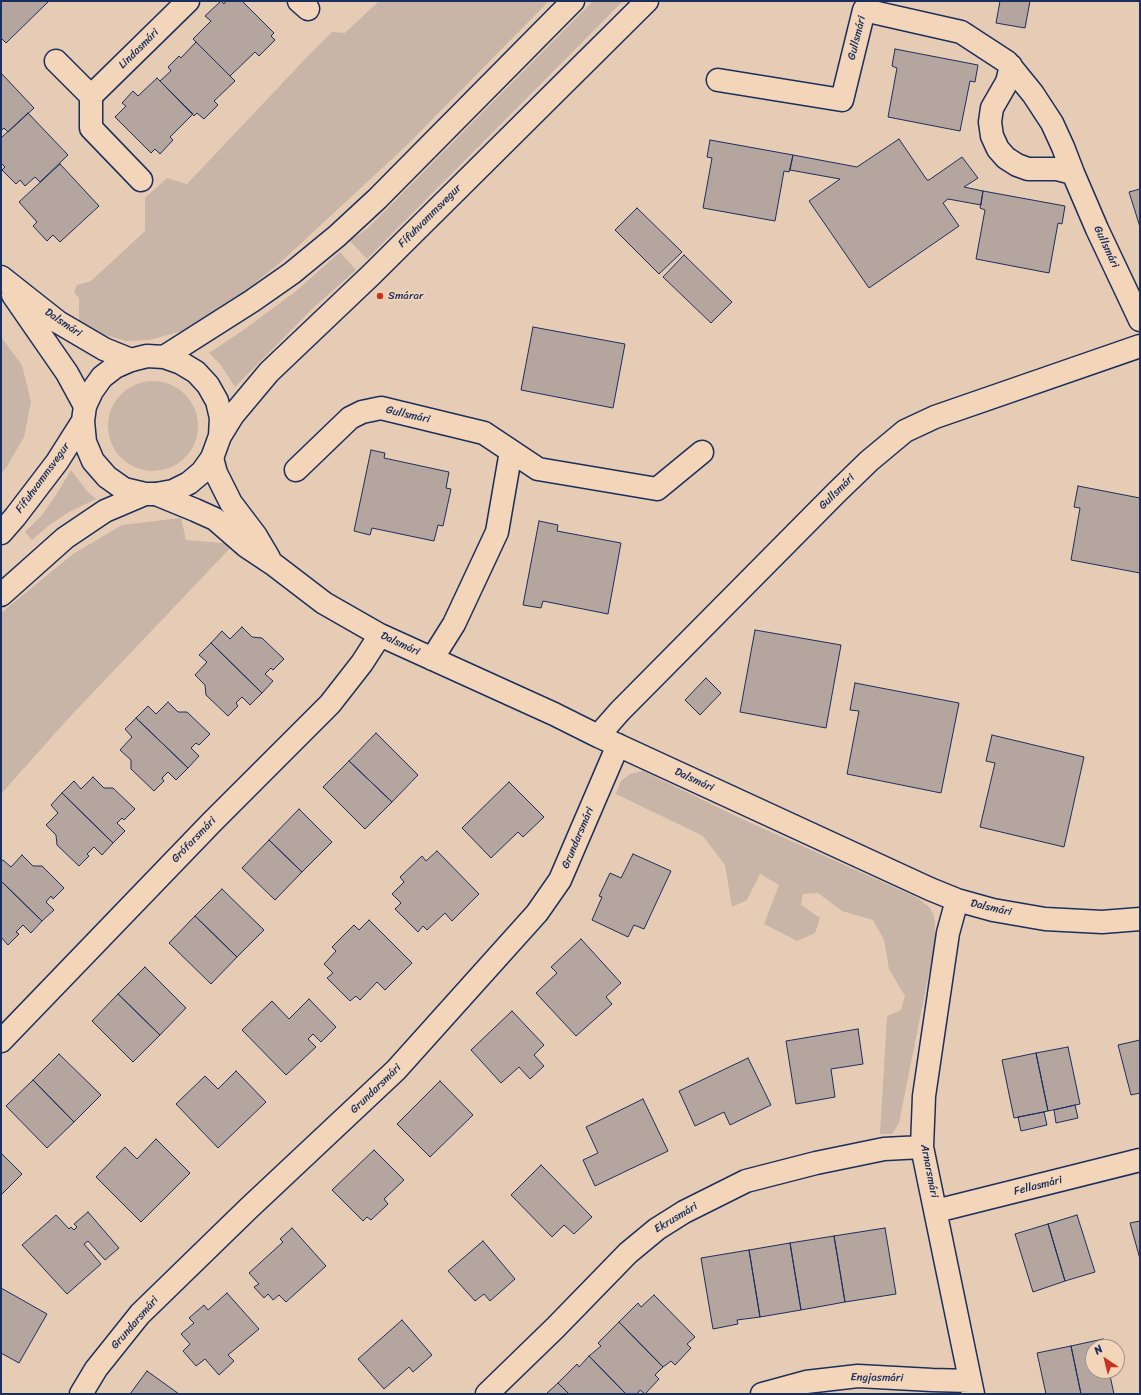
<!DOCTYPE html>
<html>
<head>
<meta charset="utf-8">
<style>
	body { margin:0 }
	#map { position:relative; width:1141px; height:1395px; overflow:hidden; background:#e6ccb4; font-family:Sriracha,sans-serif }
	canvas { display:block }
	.frame { position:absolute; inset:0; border:2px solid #1b2f5e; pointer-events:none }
	.north { position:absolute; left:1085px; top:1339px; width:40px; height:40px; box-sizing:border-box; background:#f3d6b9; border:1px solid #9d9395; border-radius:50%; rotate:325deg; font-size:11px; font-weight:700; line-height:16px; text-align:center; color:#1b2f5e }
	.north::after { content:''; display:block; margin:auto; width:14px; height:18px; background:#c8321e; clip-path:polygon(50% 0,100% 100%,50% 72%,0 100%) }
</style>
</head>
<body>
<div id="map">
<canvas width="1141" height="1395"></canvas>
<div class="frame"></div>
<div class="north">N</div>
</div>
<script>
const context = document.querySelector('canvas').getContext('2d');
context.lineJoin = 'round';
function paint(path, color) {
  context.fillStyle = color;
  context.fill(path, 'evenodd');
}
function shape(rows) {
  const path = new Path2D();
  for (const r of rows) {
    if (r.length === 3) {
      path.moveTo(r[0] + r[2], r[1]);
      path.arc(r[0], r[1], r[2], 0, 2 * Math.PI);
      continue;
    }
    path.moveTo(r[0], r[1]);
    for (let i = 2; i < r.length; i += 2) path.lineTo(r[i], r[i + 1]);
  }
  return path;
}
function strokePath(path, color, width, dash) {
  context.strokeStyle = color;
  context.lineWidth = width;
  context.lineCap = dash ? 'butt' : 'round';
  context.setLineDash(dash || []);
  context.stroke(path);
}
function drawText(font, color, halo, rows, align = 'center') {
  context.font = font + ' Sriracha,sans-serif';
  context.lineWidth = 3;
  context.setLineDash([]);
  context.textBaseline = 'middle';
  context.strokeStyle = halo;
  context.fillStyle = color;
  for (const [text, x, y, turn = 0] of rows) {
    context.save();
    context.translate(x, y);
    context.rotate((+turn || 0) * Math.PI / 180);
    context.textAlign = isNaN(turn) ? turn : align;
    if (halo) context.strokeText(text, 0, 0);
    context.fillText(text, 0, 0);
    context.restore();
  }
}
const green = shape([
	[379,1,549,1,406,146,282,261,239,296,185,330,150,340,127,341,105,335,79,321,79,298,74,292,77,285,91,281,145,231,145,198,167,178,187,184,307,57,332,32,345,33],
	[593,1,623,1,367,259,350,241,368,228],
	[340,252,356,270,312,309,235,387,220,364,209,353,242,331,295,292],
	[1,337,22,365,31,402,24,437,6,468,1,473],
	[153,426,45],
	[71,470,86,490,96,499,69,512,48,526,32,540,25,532,42,515,56,495],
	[181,518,186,540,234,544,66,721,1,794,1,613,73,554,122,525],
	[643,771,742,819,918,898,930,908,934,916,935,924,935,943,899,1123,892,1134,880,1134,887,1016,901,1010,905,996,889,969,884,940,873,920,842,911,818,893,803,894,801,905,820,918,815,933,797,941,764,924,779,885,760,874,747,900,732,907,725,865,703,836,616,794,621,781,630,774]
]);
const building = shape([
	[1,1,46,1,48,2,6,43,1,38,1,1],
	[221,1,224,4,226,1,242,1,274,33,271,36,275,40,259,56,255,52,230,76,193,39,211,21,205,16,221,1],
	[1000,1,1030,1,1025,28,996,23,1000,1],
	[196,42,235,81,214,101,218,105,204,119,197,113,194,116,160,81,171,71,168,67,179,56,181,58,196,42],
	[895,49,978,65,975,82,970,81,960,131,888,117,897,68,892,66,895,49],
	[1,73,34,108,8,132,4,128,1,131,1,73],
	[157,78,193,114,170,137,173,140,160,154,155,149,151,153,115,117,126,106,122,103,133,91,138,96,157,78],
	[28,113,68,155,40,182,35,177,25,186,20,180,16,184,2,170,5,167,1,163,1,138,28,113],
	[899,139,927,180,929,180,962,157,978,178,964,187,983,191,981,205,948,199,943,203,959,226,869,288,809,201,840,179,790,170,793,155,857,167,899,139],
	[710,140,793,155,789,172,784,171,775,221,703,208,712,158,707,157,710,140],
	[60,164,99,206,60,242,53,235,47,241,33,226,37,222,19,202,60,164],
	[1140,189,1140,227,1129,192,1140,189],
	[983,191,1065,206,1062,224,1058,223,1049,273,976,259,985,210,980,208,983,191],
	[637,208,682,252,659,274,615,230,637,208],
	[684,255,732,302,711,323,663,277,684,255],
	[533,327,625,344,613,408,521,390,533,327],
	[371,450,385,453,384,458,449,472,446,488,451,489,443,526,438,525,434,541,372,528,370,535,354,531,371,450],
	[1078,486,1140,498,1140,573,1071,560,1080,508,1074,507,1078,486],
	[539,521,558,525,557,531,621,543,608,614,543,601,541,608,523,605,539,521],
	[242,627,252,637,262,638,284,659,273,670,271,668,265,674,273,681,262,693,211,643,222,631,230,639,242,627],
	[755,630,841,645,826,728,740,712,755,630],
	[211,643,262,693,250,705,242,697,236,703,238,706,228,716,206,695,205,685,195,675,207,662,199,655,211,643],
	[706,678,721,693,700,715,685,700,706,678],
	[855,683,959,703,941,793,847,774,859,711,850,710,855,683],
	[168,702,178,712,187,712,210,734,199,745,196,743,191,748,199,756,188,768,136,718,148,706,156,714,168,702],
	[136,718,188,768,176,780,168,772,162,778,164,781,154,791,131,769,131,760,120,750,132,737,125,729,136,718],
	[376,733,418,775,392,802,349,761,376,733],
	[992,735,1084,757,1064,847,980,827,995,763,986,761,992,735],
	[349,761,392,802,365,829,323,787,349,761],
	[93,777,104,788,113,788,135,809,124,820,122,818,117,823,125,831,113,843,62,793,74,781,81,789,93,777],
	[509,782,544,817,523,837,518,832,491,858,462,828,509,782],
	[62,793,113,843,102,855,94,847,87,854,89,856,79,866,57,845,56,835,46,825,58,813,51,805,62,793],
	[299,809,332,842,302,872,269,840,299,809],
	[269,840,302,872,275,900,242,868,269,840],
	[437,851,479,894,452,921,445,913,427,930,423,926,418,932,395,909,401,903,392,894,404,882,400,877,422,856,426,861,437,851],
	[633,854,671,871,644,929,634,925,628,937,592,920,602,897,599,896,610,873,621,878,633,854],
	[22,855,33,866,42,866,64,888,53,899,51,896,46,902,54,910,42,921,1,881,1,861,3,860,11,867,22,855],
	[1,881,42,921,31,933,23,925,16,932,19,934,8,945,1,937,1,881],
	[222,889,264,930,237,957,195,916,222,889],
	[195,916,237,957,211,984,169,943,195,916],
	[369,920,412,963,385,990,377,982,360,1000,356,996,350,1001,327,978,333,973,324,964,336,951,332,947,354,925,359,930,369,920],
	[581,939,621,983,606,997,612,1004,576,1036,536,993,557,973,551,967,581,939],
	[145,967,186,1008,160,1035,118,994,145,967],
	[118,994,160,1035,133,1062,92,1021,118,994],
	[309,999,336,1027,321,1042,313,1034,308,1039,316,1047,286,1075,242,1030,272,1001,289,1019,309,999],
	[512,1011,544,1045,534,1055,544,1066,530,1079,519,1067,501,1083,471,1050,512,1011],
	[858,1029,863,1064,831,1069,835,1097,796,1104,786,1041,858,1029],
	[1140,1040,1140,1093,1131,1095,1118,1045,1140,1040],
	[1068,1047,1080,1104,1048,1111,1036,1053,1068,1047],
	[1036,1053,1048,1111,1014,1118,1002,1060,1036,1053],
	[59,1054,101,1095,74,1122,33,1080,59,1054],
	[748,1058,771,1105,730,1125,724,1112,695,1126,679,1091,748,1058],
	[236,1071,266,1102,218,1148,176,1104,205,1076,218,1089,236,1071],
	[33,1080,74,1122,47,1148,6,1106,33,1080],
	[440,1081,473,1115,430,1157,397,1124,440,1081],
	[643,1099,668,1151,595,1186,583,1160,598,1153,586,1127,643,1099],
	[1075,1105,1078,1118,1056,1123,1054,1110,1075,1105],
	[1044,1112,1047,1125,1021,1131,1018,1117,1044,1112],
	[156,1139,190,1173,141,1222,96,1177,125,1147,137,1159,156,1139],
	[374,1150,404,1180,384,1199,388,1204,371,1220,367,1217,363,1221,332,1190,374,1150],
	[1,1153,22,1174,1,1195,1,1153],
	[541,1165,592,1217,574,1234,564,1225,552,1237,511,1195,541,1165],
	[88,1212,119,1248,105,1260,88,1241,84,1244,101,1264,67,1294,22,1245,56,1215,69,1229,71,1227,74,1230,77,1227,74,1224,88,1212],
	[1077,1215,1095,1272,1065,1281,1048,1224,1077,1215],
	[1140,1221,1140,1259,1130,1223,1140,1221],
	[1048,1224,1065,1281,1033,1292,1015,1234,1048,1224],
	[292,1228,326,1266,286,1302,279,1295,273,1300,268,1294,264,1298,254,1287,259,1284,249,1273,283,1242,280,1239,292,1228],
	[885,1228,896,1294,845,1302,834,1236,885,1228],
	[834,1236,845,1302,801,1310,790,1243,834,1236],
	[483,1241,515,1279,490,1301,484,1294,475,1301,448,1271,483,1241],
	[790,1243,801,1310,760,1317,749,1250,790,1243],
	[749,1250,760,1317,737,1320,738,1324,713,1329,701,1258,749,1250],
	[1,1288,47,1314,19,1363,1,1353,1,1288],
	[227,1293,259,1329,228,1355,234,1361,219,1375,205,1359,196,1366,183,1351,190,1344,181,1334,194,1323,189,1318,204,1305,208,1310,227,1293],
	[654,1295,695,1337,687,1344,691,1348,675,1365,671,1361,663,1367,619,1322,638,1303,641,1307,654,1295],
	[402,1320,432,1355,413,1372,409,1367,384,1389,358,1359,402,1320],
	[619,1322,663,1367,655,1375,659,1379,645,1394,640,1390,637,1394,626,1394,589,1356,601,1346,598,1343,619,1322],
	[1103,1339,1105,1347,1093,1347,1093,1371,1109,1371,1114,1394,1081,1394,1071,1346,1103,1339],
	[1071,1346,1081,1394,1046,1394,1037,1353,1071,1346],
	[589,1356,626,1394,569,1394,558,1383,577,1364,579,1367,589,1356],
	[147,1371,179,1394,130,1394,147,1371],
	[558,1383,569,1394,546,1394,558,1383]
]);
const minor = shape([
	[299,1,308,9],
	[56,61,91,96],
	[1011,66,1007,82,992,108,990,122,992,136,998,149,1006,158,1017,165,1028,169,1057,169,1073,173],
	[718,80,842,100,864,10,961,32,1007,62,1033,94,1052,123,1063,147,1073,173,1097,229,1140,320],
	[141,180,91,128,91,96,188,1],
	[1,277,58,322,104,349,131,360],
	[13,295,67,373,85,406],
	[212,458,216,473,231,503,256,536,269,558],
	[296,470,350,418,362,412,381,408,484,433,538,469,657,489,702,452],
	[156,494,195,510,215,519,246,546,273,564,324,603,380,635,554,714,598,736,930,889,957,900,993,910,1045,919,1102,922,1140,919],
	[432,659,454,624,497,532,511,451],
	[598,736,620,711,836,493,869,461,905,431,935,417,1140,346],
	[957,900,948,933,924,1096,922,1147,973,1394],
	[1,1041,212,822,330,704,362,663,380,635],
	[936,1211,1140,1160],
	[81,1394,96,1369,140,1314,249,1208,396,1070,537,913,560,880,618,745],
	[487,1394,555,1328,628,1253,657,1229,684,1212,746,1181,816,1163,884,1149,922,1147],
	[762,1394,806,1382,858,1376,932,1380,970,1381]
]);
const major = shape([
	[164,357,252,301,292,273,337,236,377,199,573,1],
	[220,436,233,415,269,372,372,274,647,1],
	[1,533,15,517,57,462,83,421,85,406,92,391,102,377,115,367,131,360,147,356,164,357,181,363,196,372,208,385,217,401,221,418,220,436,212,458,202,472,189,483,173,491,156,494,145,494,124,489,107,477,93,461,85,442,83,421],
	[1,595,65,538,105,511,145,494]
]);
const markers = [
	[380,296,4,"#c8321e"]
];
const streetNames = [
	["Gullsmári",857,38,-76],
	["Lindasmári",139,49,-45],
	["Fífuhvammsvegur",430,216,-45],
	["Gullsmári",1106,247,65],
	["Dalsmári",63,323,34],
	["Gullsmári",408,415,13],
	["Fífuhvammsvegur",43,478,-54],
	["Gullsmári",837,492,-45],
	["Dalsmári",400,644,25],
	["Dalsmári",694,780,25],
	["Grundarsmári",578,838,-67],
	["Grófarsmári",194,840,-46],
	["Dalsmári",991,908,13],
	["Grundarsmári",376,1089,-44],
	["Arnarsmári",929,1171,79],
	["Fellasmári",1038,1186,-14],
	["Ekrusmári",676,1218,-31],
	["Grundarsmári",135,1323,-49],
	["Engjasmári",877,1378,1]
];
const poiNames = [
	["Smárar",388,296]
];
paint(green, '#c8b5a7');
paint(building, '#b4a59f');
strokePath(building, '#1b2f5e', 1);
strokePath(minor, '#1b2f5e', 25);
strokePath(major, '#1b2f5e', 25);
strokePath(minor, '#f3d6b9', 22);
strokePath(major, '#f3d6b9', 22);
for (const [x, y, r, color] of markers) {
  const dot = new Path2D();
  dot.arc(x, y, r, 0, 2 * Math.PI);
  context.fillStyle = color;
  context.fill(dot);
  strokePath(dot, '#f3d6b9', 1.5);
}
drawText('11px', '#1b2f5e', '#f3d6b9', streetNames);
drawText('11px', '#1b2f5e', '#f3d6b9', poiNames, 'left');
</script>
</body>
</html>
